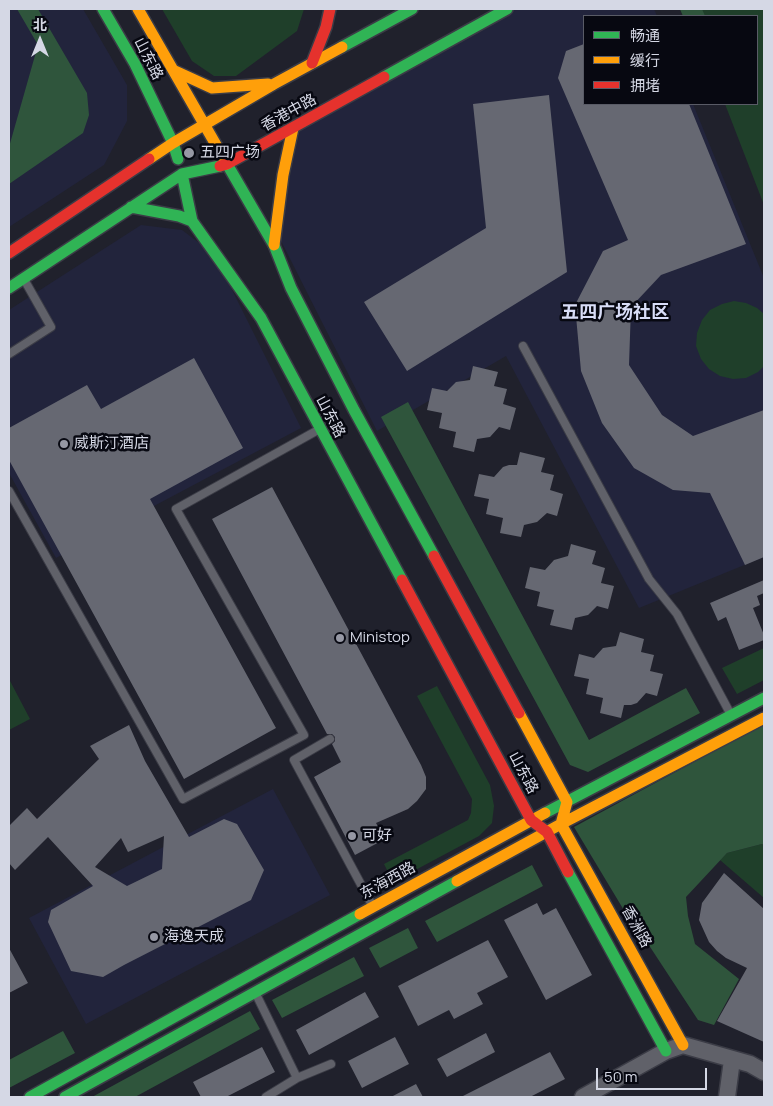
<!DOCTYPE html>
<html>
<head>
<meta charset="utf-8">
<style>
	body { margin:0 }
	#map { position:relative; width:773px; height:1106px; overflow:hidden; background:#20212c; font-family:Manrope,"Noto Sans SC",sans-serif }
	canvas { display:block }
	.frame { position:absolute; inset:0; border:10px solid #d5d8e5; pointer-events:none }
	.legend { position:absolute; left:583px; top:15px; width:175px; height:90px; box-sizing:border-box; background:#070811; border:1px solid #595b66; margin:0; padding:6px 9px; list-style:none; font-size:15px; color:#d5d8e5 }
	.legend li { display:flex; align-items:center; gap:10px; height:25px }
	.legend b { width:25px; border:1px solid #595b66 }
	.north { position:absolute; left:15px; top:15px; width:50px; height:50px; -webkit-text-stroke:4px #070811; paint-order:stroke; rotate:0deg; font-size:14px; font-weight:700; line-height:20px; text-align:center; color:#d5d8e5 }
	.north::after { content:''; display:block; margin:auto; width:18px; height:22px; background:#d5d8e5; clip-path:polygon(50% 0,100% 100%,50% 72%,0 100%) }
	.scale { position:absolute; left:596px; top:1068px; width:111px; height:22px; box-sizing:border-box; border:2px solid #d5d8e5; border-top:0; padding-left:6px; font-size:15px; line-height:18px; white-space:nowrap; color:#d5d8e5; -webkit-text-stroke:4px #070811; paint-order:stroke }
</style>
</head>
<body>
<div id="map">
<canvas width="773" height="1106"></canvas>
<div class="frame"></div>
<ul class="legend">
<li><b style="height:6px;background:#30b455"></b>畅通</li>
<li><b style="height:6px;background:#ff9f0a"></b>缓行</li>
<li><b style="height:6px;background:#e5322d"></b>拥堵</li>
</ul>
<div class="north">北</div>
<div class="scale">50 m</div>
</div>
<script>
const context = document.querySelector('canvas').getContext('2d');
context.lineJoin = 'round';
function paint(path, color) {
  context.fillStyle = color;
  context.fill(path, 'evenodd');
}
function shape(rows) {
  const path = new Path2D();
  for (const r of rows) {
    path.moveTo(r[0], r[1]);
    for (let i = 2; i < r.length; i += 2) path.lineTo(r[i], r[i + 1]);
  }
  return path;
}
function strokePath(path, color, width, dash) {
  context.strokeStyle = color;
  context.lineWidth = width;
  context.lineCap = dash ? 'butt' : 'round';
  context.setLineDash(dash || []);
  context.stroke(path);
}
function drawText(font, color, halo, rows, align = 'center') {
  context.font = font + ' Manrope,"Noto Sans SC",sans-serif';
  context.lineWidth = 5;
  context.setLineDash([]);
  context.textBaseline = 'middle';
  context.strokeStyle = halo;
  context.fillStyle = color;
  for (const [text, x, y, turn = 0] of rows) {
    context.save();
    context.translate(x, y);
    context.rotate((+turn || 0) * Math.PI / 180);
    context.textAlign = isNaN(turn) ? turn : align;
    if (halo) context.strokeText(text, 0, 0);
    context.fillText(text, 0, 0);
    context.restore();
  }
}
const built = shape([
	[9,9,83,9,127,85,127,121,104,165,9,227],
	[503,9,654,9,657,16,584,16,584,104,693,104,764,278,764,557,639,608,506,356,377,431,277,233,302,121],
	[141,225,182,230,214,254,301,428,56,558,9,473,9,310],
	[273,789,330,895,86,1024,29,918]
]);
const green = shape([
	[162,9,304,9,297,31,236,76,214,76,192,61],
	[680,9,764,9,764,205,725,104,757,104,757,16,683,16],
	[734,301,746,303,757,308,764,314,764,366,758,372,746,378,733,379,720,376,709,369,701,359,696,346,697,333,702,320,710,310,722,304],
	[764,648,764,680,737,694,722,668],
	[9,679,30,719,9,730],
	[437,686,490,785,494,806,492,823,479,836,393,882,384,864,468,820,471,813,472,799,417,696],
	[762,844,764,845,764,898,720,860,727,853]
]);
const forest = shape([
	[17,9,38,9,87,93,89,115,83,133,9,184,9,147,38,45],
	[680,9,702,9,705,16,683,16],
	[408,402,589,740,686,688,700,713,588,772,570,765,381,417],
	[764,724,764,845,762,844,727,853,686,897,688,916,695,944,739,979,714,1025,698,1020,635,924,625,912,574,827],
	[532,865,543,886,437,942,425,921],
	[408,928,418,948,380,968,369,948],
	[354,957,364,976,282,1018,272,1000],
	[250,1011,260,1029,135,1097,92,1097],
	[63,1031,75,1053,9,1088,9,1060]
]);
const building = shape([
	[584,44,584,104,689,104,746,244,661,275,631,307,629,365,662,415,693,436,764,410,764,557,745,565,710,493,673,490,634,468,602,423,581,371,575,305,603,251,628,240,558,78,566,51],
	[549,95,567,272,407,371,364,302,486,228,473,104],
	[194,358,243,448,150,499,276,728,184,779,9,460,9,428,87,385,101,409],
	[473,366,498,372,494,386,507,389,503,404,516,408,510,430,499,427,490,437,477,439,474,452,453,447,456,432,439,428,442,413,427,410,432,388,447,391,456,382,470,380],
	[520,452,545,458,541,472,554,475,550,490,563,494,557,516,547,513,537,522,524,525,521,537,500,533,503,518,486,514,489,499,474,496,479,474,494,477,503,467,509,465,517,465],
	[272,487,421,765,426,777,426,789,417,801,408,809,376,823,385,839,355,855,314,777,341,762,332,744,335,741,335,737,332,734,327,734,212,519],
	[571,544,596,551,592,564,605,568,601,583,614,586,608,609,597,606,588,615,575,618,572,630,550,625,554,610,537,606,540,592,525,588,530,567,545,570,554,560,568,556],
	[764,580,764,593,757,596,760,605,753,608,764,635,764,640,739,650,726,617,718,621,710,603],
	[620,632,644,639,641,652,654,655,650,671,663,674,657,696,646,693,637,703,631,705,624,705,621,718,600,713,603,698,586,694,589,679,574,676,579,654,594,658,603,648,616,646],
	[129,725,145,761,189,837,224,819,237,824,264,870,251,900,124,965,103,977,71,971,48,922,51,910,93,886,48,837,15,870,9,863,9,826,27,808,37,819,99,759,90,746],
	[164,836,162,869,127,886,95,867,121,838,128,852],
	[724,873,764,909,764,1042,717,1021,747,968,726,958,717,951,709,942,699,920,702,903],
	[537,903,543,915,556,908,592,975,546,1000,504,920],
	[488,940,508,977,477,993,483,1004,454,1019,449,1010,418,1026,398,986],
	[9,948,28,983,9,993],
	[365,992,379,1017,309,1055,296,1030],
	[486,1033,495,1052,447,1077,437,1059],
	[395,1037,409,1064,362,1088,348,1061],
	[262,1047,275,1072,226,1097,201,1097,193,1082],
	[550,1052,565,1079,530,1097,461,1097],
	[416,1084,423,1097,391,1097]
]);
const lane = shape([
	[523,346,649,579,677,614,730,713],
	[9,354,51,327,25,281],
	[9,491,183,799,304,735,176,509,318,430],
	[330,739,294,760,372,905],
	[256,994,297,1078],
	[266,1097,297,1078,331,1064]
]);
const street = shape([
	[583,1097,666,1051,683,1045,750,1064,764,1072],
	[727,1097,732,1060]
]);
const fast = shape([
	[103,9,135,64,173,143,178,159],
	[342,47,412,9],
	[384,77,507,9],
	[227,164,274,245,291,288,354,410,434,556],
	[182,174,192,221,261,318,402,580],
	[131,207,179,216,192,221],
	[9,288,182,174,220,166],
	[545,813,764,698],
	[568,872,666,1051],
	[30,1097,360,914],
	[65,1097,457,881]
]);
const slow = shape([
	[138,9,227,164],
	[175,71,212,88,268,84],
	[149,159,173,143,274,84,342,47],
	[274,245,283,175,293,128],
	[519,713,567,802,561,824,683,1045],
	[457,881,561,824,764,718],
	[360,914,545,813]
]);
const jam = shape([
	[312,63,326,27,330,9],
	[220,166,227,164,384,77],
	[9,253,149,159],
	[434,556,519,713],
	[402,580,531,820,547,832,568,872]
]);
const markers = [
	[189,153,6,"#9698a4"],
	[64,444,5,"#9698a4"],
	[340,638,5,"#9698a4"],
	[352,836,5,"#9698a4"],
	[154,937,5,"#9698a4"]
];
const streetNames = [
	["山东路",148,59,63],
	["香港中路",289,113,-29],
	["山东路",330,417,62],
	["山东路",523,773,62],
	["东海西路",388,881,-29],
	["香洲路",636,927,61]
];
const poiNames = [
	["五四广场",200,153],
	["威斯汀酒店",74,444],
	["Ministop",350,638],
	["可好",362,836],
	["海逸天成",164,937]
];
const quarterNames = [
	["五四广场社区",615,313]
];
paint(built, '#22243c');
paint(green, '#1f3f2a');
paint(forest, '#2f553c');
paint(building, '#666872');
strokePath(lane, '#3b3c46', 10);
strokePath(street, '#3b3c46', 19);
strokePath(fast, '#3b3c46', 14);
strokePath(slow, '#3b3c46', 14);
strokePath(jam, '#3b3c46', 14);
strokePath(lane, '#606169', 8);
strokePath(street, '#606169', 16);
strokePath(fast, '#30b455', 11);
strokePath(slow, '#ff9f0a', 11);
strokePath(jam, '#e5322d', 11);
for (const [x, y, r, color] of markers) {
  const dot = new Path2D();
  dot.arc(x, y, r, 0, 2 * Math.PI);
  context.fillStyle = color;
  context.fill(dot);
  strokePath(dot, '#070811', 2);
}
drawText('15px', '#d5d8e5', '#070811', streetNames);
drawText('15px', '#d5d8e5', '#070811', poiNames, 'left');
drawText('bold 18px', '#d8ddf7', '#070811', quarterNames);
</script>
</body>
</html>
